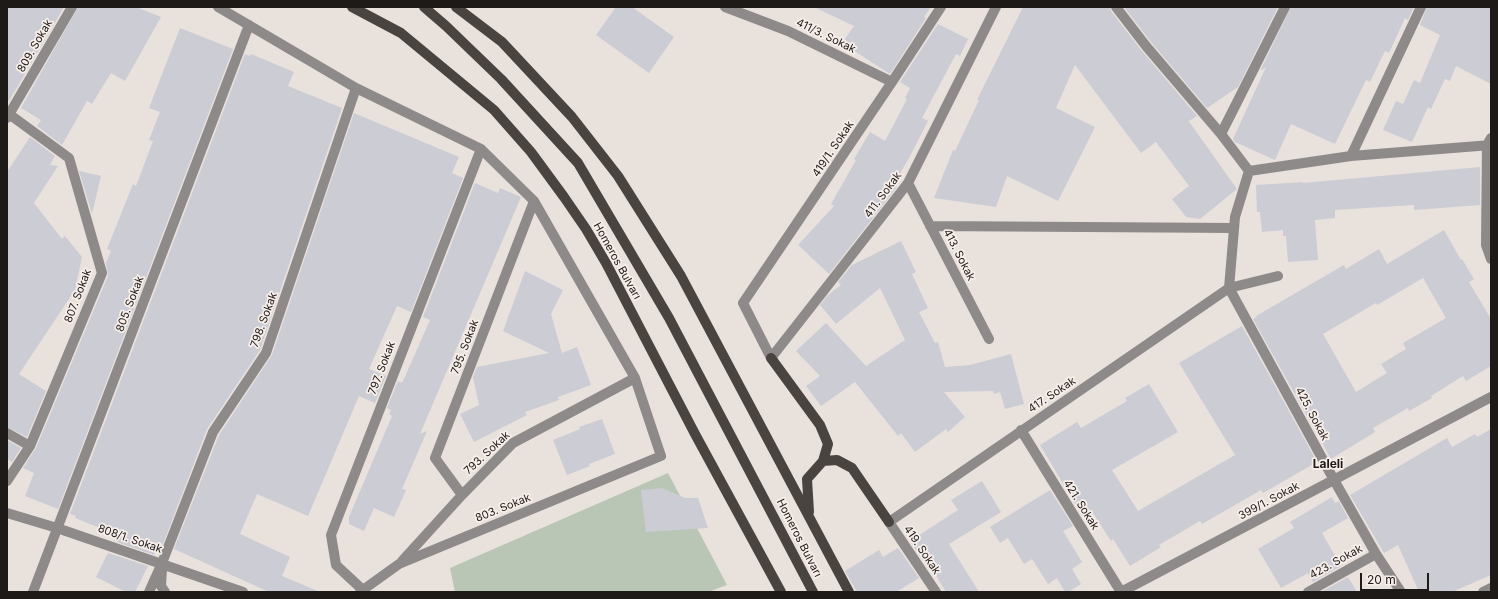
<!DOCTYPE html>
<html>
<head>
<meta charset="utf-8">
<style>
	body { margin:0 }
	#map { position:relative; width:1498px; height:599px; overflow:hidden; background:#e9e1dc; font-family:Inter,sans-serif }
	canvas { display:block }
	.frame { position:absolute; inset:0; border:8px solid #1d1a18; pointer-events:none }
	.scale { position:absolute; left:1360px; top:573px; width:69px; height:18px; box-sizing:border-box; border:2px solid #1d1a18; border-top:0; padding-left:5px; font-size:12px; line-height:14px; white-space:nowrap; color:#1d1a18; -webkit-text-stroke:3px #f7eee9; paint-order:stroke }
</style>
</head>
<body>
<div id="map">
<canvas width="1498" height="599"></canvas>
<div class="frame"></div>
<div class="scale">20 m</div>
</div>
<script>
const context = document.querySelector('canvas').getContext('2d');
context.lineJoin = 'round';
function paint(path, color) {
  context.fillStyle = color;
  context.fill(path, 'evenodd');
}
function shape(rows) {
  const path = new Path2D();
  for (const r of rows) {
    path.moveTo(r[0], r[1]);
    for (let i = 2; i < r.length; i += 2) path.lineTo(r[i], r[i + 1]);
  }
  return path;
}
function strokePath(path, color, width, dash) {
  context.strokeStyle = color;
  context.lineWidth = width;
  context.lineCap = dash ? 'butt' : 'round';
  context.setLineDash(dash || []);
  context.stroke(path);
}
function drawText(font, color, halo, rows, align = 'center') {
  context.font = font + ' Inter,sans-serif';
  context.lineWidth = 3.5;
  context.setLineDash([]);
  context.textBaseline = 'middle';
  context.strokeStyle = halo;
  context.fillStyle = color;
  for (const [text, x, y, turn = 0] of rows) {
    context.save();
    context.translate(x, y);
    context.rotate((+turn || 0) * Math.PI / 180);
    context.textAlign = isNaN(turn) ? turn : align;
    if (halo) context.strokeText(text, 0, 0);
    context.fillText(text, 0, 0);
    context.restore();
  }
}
const green = shape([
	[668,473,727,585,708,592,455,592,450,568]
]);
const building = shape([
	[7,7,64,7,9,101,7,100],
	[78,7,136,7,161,17,125,81,111,73,92,104,87,101,62,145,37,126,41,120,21,108],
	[616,7,632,7,674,37,649,73,596,35],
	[814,7,931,7,924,17,926,18,890,74,842,43,854,26],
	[1023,7,1110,7,1111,11,1141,50,1197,116,1189,121,1188,120,1237,189,1200,219,1186,217,1172,199,1189,186,1156,142,1141,153,1075,65,1056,108,1095,127,1058,201,1007,176,996,207,934,198,953,150,955,151,979,100,977,100],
	[1124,7,1278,7,1238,87,1207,108,1151,42],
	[1291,7,1414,7,1408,20,1405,18,1389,53,1385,51,1370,82,1366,80,1335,144,1291,124,1275,160,1235,142,1233,139,1266,67,1260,71],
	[1427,7,1491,7,1491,84,1456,66,1450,81,1445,79,1431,109,1428,107,1412,142,1383,130,1396,101,1403,104,1414,80,1420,83,1440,35,1420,25],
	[938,24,968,39,960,56,956,54,922,118,928,121,909,158,893,185,897,187,829,274,798,245,834,206,831,204,856,160,854,159,870,132,885,141,907,99,905,98,910,88,900,82],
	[180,28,233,49,58,509,25,496,34,473,23,468,36,448,108,276,106,263,111,251,107,249,133,184,136,186,153,141,149,140,160,112,149,108],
	[245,54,250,56,251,54,294,72,288,86,342,108,260,350,207,429,163,544,160,542,154,555,114,541,117,537,109,534,110,532,75,518,76,516,70,514],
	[354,113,459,157,452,173,463,178,411,312,397,306,369,369,386,376,375,403,359,396,308,516,257,494,240,534,290,557,282,576,320,592,269,592,174,549,219,435,272,355],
	[30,137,55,156,50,165,58,166,34,203,62,239,65,236,82,257,75,290,19,374,46,391,27,437,7,427,7,172],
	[1480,167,1480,205,1414,210,1414,205,1335,210,1335,218,1315,220,1318,260,1288,262,1286,236,1283,236,1283,230,1262,232,1260,212,1257,212,1256,185,1303,182,1303,183],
	[79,171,101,176,92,214],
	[475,183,498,193,500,188,521,197,420,434,427,431,402,489,406,490,394,517,374,508,364,531,349,524,349,517,392,416,389,414,391,410,387,408,398,381,401,383,403,381,430,320,423,317],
	[1444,230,1461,260,1462,259,1474,279,1469,282,1491,319,1491,366,1466,381,1463,376,1431,396,1432,398,1409,411,1408,408,1373,428,1375,432,1331,459,1253,319,1257,317,1256,316,1344,265,1346,269,1379,249,1387,264],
	[1423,278,1446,318,1403,343,1406,349,1381,364,1387,373,1356,392,1323,334,1376,303,1377,305],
	[901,241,916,272,912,274,928,308,919,312,935,343,938,342,945,367,970,365,1011,354,1024,404,1005,409,1000,392,994,394,993,391,944,392,965,417,948,432,946,429,915,452,901,433,898,436,855,382,821,406,806,386,820,376,796,351,826,323,866,366,905,340,880,288,836,324,820,305,828,295,841,285,838,282,852,265],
	[525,271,563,290,551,314,562,353,577,347,591,385,558,397,559,400,525,412,527,415,474,442,460,414,479,405,473,377,477,367,549,353,503,331],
	[1242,326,1317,462,1263,493,1261,490,1202,524,1200,521,1159,545,1161,547,1130,566,1113,539,1111,541,1093,513,1084,519,1040,445,1077,422,1081,428,1127,401,1125,398,1149,384,1178,432,1112,470,1138,511,1235,455,1179,363],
	[602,419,615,454,589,464,590,466,567,475,553,440,580,429,579,427],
	[1491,429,1491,575,1452,592,1419,592,1398,545,1384,553,1350,495,1447,438,1452,447,1475,434,1477,437],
	[7,440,21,448,12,462,7,459],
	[982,481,1001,512,949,544,979,592,946,592,932,569,930,571,910,541,958,510,951,500],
	[662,488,685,498,698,498,708,528,646,532,641,490],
	[1050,490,1073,526,1063,531,1082,562,1072,569,1081,584,1068,592,1065,592,1057,578,1048,584,1032,559,1024,564,1008,538,1000,543,990,527],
	[1332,497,1335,503,1339,501,1348,518,1322,533,1341,566,1313,582,1308,573,1281,588,1258,549,1294,528,1290,522],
	[898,548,919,578,896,592,857,592,845,571,879,550,883,557],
	[108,553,148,566,135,592,126,592,96,577],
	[1348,577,1357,592,1321,592]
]);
const minor = shape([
	[218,7,356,88,481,149,534,201,635,378,661,456,399,564,360,592],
	[725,7,788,31,892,82],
	[941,7,892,82,743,303,771,358,908,183,996,7],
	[1116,7,1146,46,1221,134,1249,171],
	[7,118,72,7],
	[1221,134,1285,7],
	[1491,138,1487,145,1486,245,1491,259],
	[1351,156,1421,7],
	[1249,171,1351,156,1491,145],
	[908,183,989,339],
	[930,226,1234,228],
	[1229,288,1334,480,1376,554,1401,592],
	[1229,288,1235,217,1249,171],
	[1021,430,1121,592],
	[7,433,30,446],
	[7,481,30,446,102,273,69,158,9,114],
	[462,495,435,458,534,201],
	[7,513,57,528,243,592],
	[402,561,462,495,513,443,635,378],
	[162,569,161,586,165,592],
	[33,592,249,25],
	[149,592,162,563,213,432,266,353,356,88],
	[365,592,336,565,331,535,481,149],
	[936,592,889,522,1229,288,1278,276],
	[1121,592,1491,397],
	[1308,592,1376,554],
	[1483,592,1491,588]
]);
const major = shape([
	[352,7,401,33,494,110,531,152,564,197,586,229,606,263,695,434,781,592],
	[424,7,446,26,501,79,578,163,669,318,813,592],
	[456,7,502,42,572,117,618,176,681,276,849,592],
	[771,358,820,425,828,444,823,461],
	[809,512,807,479,823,461,837,460,852,468,889,522]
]);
const streetNames = [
	["411/3. Sokak",826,36,26],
	["809. Sokak",35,46,-60],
	["419/1. Sokak",833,149,-56],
	["411. Sokak",883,195,-53],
	["413. Sokak",959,255,63],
	["Homeros Bulvarı",617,261,61],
	["807. Sokak",78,296,-69],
	["805. Sokak",130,304,-69],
	["798. Sokak",264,320,-70],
	["795. Sokak",465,347,-69],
	["797. Sokak",382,368,-69],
	["417. Sokak",1052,395,-34],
	["425. Sokak",1312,414,62],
	["793. Sokak",487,453,-43],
	["399/1. Sokak",1269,501,-28],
	["421. Sokak",1081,505,58],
	["803. Sokak",503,508,-22],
	["Homeros Bulvarı",799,538,63],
	["808/1. Sokak",130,539,19],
	["419. Sokak",922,550,56],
	["423. Sokak",1336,562,-29]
];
const neighbourhoodNames = [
	["Laleli",1328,464]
];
paint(green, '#b9c6b5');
paint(building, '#ccccd5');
strokePath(minor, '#8e8a89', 10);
strokePath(major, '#4a4441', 10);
drawText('11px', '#1d1a18', '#f7eee9', streetNames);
drawText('bold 12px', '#1d1a18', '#f7eee9', neighbourhoodNames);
</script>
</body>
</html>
